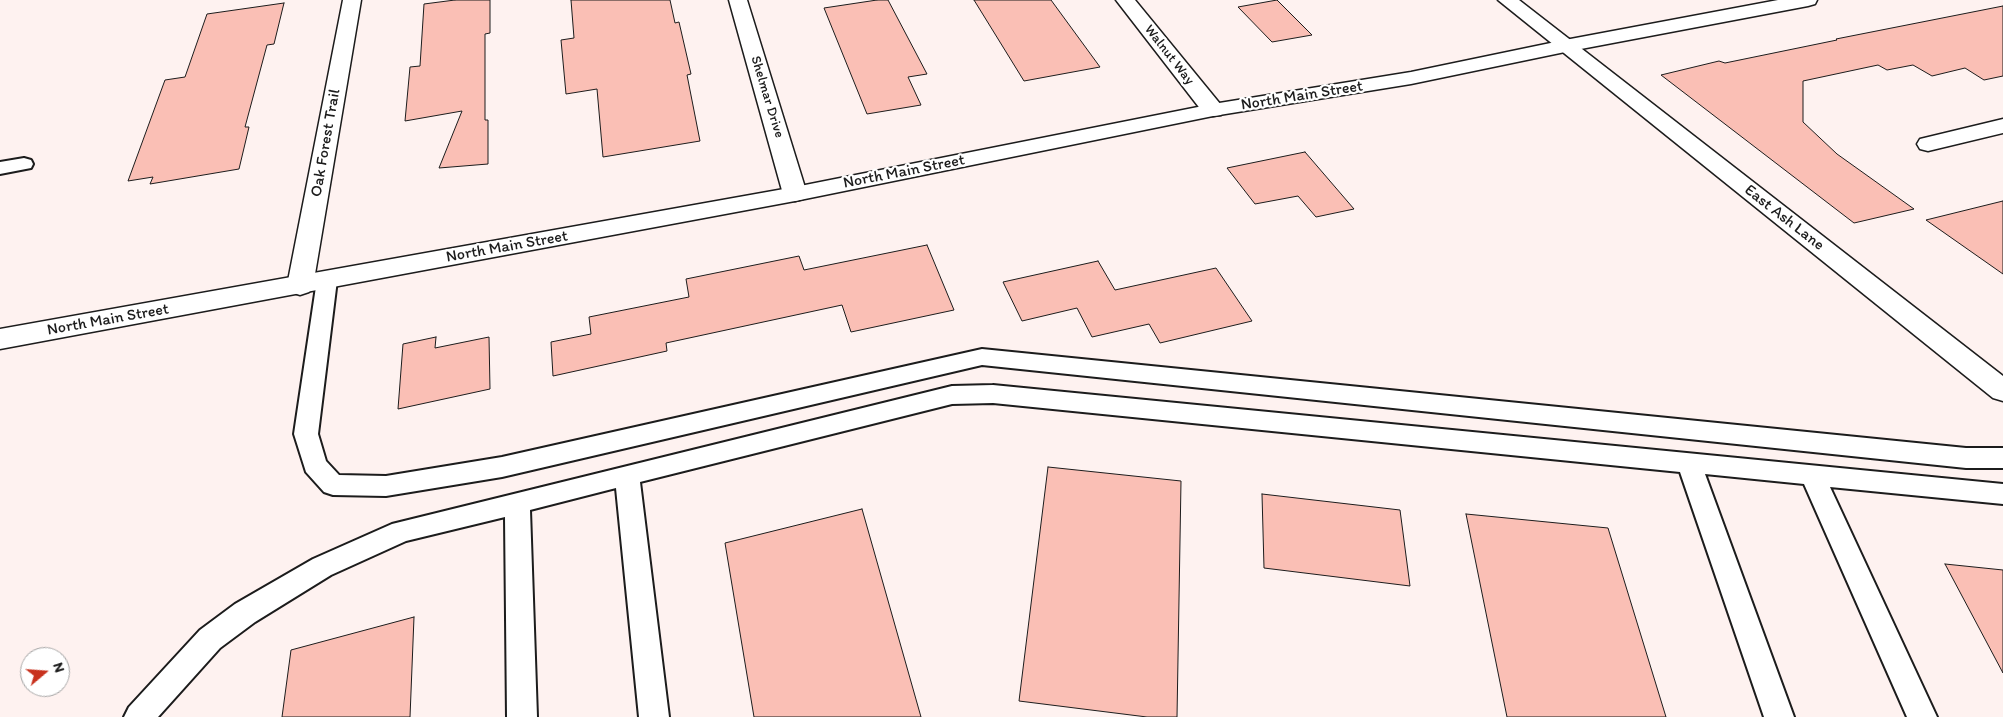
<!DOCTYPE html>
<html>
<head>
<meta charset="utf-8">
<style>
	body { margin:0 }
	#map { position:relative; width:2003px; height:717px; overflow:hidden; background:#fef2f0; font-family:Itim,sans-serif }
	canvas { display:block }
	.north { position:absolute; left:20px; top:647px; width:50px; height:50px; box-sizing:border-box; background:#fff; border:1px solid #a4a4a4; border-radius:50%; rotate:72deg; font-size:14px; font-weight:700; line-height:20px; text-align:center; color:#1c1c1c }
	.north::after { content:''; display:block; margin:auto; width:18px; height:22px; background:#c8321e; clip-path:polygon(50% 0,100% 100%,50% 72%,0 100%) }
</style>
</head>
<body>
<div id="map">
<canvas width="2003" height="717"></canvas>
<div class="north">N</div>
</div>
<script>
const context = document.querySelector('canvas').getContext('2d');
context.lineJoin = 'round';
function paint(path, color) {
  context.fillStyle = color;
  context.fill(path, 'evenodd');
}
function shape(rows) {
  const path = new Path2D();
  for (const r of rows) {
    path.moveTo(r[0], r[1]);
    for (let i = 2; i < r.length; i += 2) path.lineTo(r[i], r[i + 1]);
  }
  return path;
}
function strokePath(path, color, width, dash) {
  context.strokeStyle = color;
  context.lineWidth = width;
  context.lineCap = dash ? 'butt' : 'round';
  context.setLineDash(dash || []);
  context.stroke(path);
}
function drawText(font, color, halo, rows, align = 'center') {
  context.font = font + ' Itim,sans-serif';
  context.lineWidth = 4.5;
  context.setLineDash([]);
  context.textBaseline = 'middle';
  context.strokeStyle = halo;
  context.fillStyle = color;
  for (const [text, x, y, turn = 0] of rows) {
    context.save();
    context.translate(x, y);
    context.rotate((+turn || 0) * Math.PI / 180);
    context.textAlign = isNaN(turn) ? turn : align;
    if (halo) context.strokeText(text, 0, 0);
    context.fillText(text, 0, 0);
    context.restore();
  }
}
const building = shape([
	[455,0,490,0,490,33,485,34,485,120,488,120,488,164,439,168,462,111,405,121,410,67,420,66,424,4,455,0],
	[571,0,670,0,675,23,679,22,691,74,687,75,700,141,603,157,597,89,566,94,561,40,574,38,571,0],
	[877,0,888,0,927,74,908,77,921,105,867,114,824,8,877,0],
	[974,0,1051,0,1100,67,1024,81,974,0],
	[1277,0,1312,35,1272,42,1238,7,1277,0],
	[284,3,274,44,267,45,245,127,249,127,239,169,150,184,153,177,128,181,165,80,185,77,207,14,284,3],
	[2003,6,2003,76,1984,80,1965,68,1932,76,1913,65,1887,70,1878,65,1803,81,1803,122,1837,154,1914,209,1854,223,1661,75,1719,61,1725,63,1837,40,1836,39,2003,6],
	[1305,152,1354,209,1316,217,1298,196,1255,204,1227,168,1305,152],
	[2003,201,2003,274,1926,220,2003,201],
	[927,245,954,310,851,332,842,305,666,343,667,351,553,376,551,342,591,334,589,317,689,297,686,279,799,256,804,270,927,245],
	[1098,261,1115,290,1216,268,1252,321,1160,343,1149,324,1092,337,1077,308,1022,321,1003,282,1098,261],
	[436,337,435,348,489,337,490,389,398,409,403,344,436,337],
	[1048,467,1181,481,1177,717,1147,717,1019,701,1048,467],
	[1262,494,1400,510,1410,586,1264,568,1262,494],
	[862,509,921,717,754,717,725,543,862,509],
	[1466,514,1608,528,1666,717,1507,717,1466,514],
	[1945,564,2003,570,2003,673,1945,564],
	[414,617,410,717,282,717,291,650,414,617]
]);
const service = shape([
	[24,158,31,160,33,164,31,168,0,174,0,162,24,158],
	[327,273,334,275,337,280,318,434,326,461,339,475,386,476,502,457,982,349,1966,448,2003,448,2003,468,1966,468,982,365,502,477,386,496,333,495,324,492,306,472,294,434,317,280,320,275,327,273],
	[993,385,2003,484,2003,504,1830,487,1937,717,1907,717,1804,484,1705,474,1794,717,1764,717,1680,472,993,403,952,404,640,482,669,717,639,717,616,488,530,510,537,717,507,717,505,517,406,541,331,575,255,622,220,648,158,717,124,717,129,707,200,630,235,604,313,559,392,524,952,386,993,385]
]);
const minor = shape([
	[343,0,361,0,313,286,309,292,300,295,291,292,287,286,343,0],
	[729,0,747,0,807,194,803,199,795,201,787,199,783,194,729,0],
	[1116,0,1135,0,1221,105,1224,110,1221,115,1213,116,1205,115,1116,0],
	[2003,119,2003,133,1928,151,1920,149,1917,144,1920,139,2003,119]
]);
const tertiary = shape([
	[1498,0,1519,0,2003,376,2003,401,1993,398,1498,0]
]);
const secondary = shape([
	[1778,0,1817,0,1815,4,1808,6,1565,52,1411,84,1213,116,795,201,0,349,0,329,795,187,1213,104,1411,72,1565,40,1778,0]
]);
const farStreetnames = [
	["Walnut Way",1169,55,52],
	["Shelmar Drive",767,97,73]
];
const streetNames = [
	["North Main Street",1302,96,-9],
	["Oak Forest Trail",326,143,-80],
	["North Main Street",904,172,-11],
	["East Ash Lane",1784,218,38],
	["North Main Street",507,247,-10],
	["North Main Street",108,320,-10]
];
paint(building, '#fabfb5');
strokePath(building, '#1c1c1c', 1);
strokePath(service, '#1c1c1c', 4);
strokePath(minor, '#1c1c1c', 3);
strokePath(tertiary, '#1c1c1c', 3);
strokePath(secondary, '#1c1c1c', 3);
paint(service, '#fff');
paint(minor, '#fff');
paint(tertiary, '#fff');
paint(secondary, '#fff');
drawText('14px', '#1c1c1c', '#fff', farStreetnames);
drawText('16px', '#1c1c1c', '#fff', streetNames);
</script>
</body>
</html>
